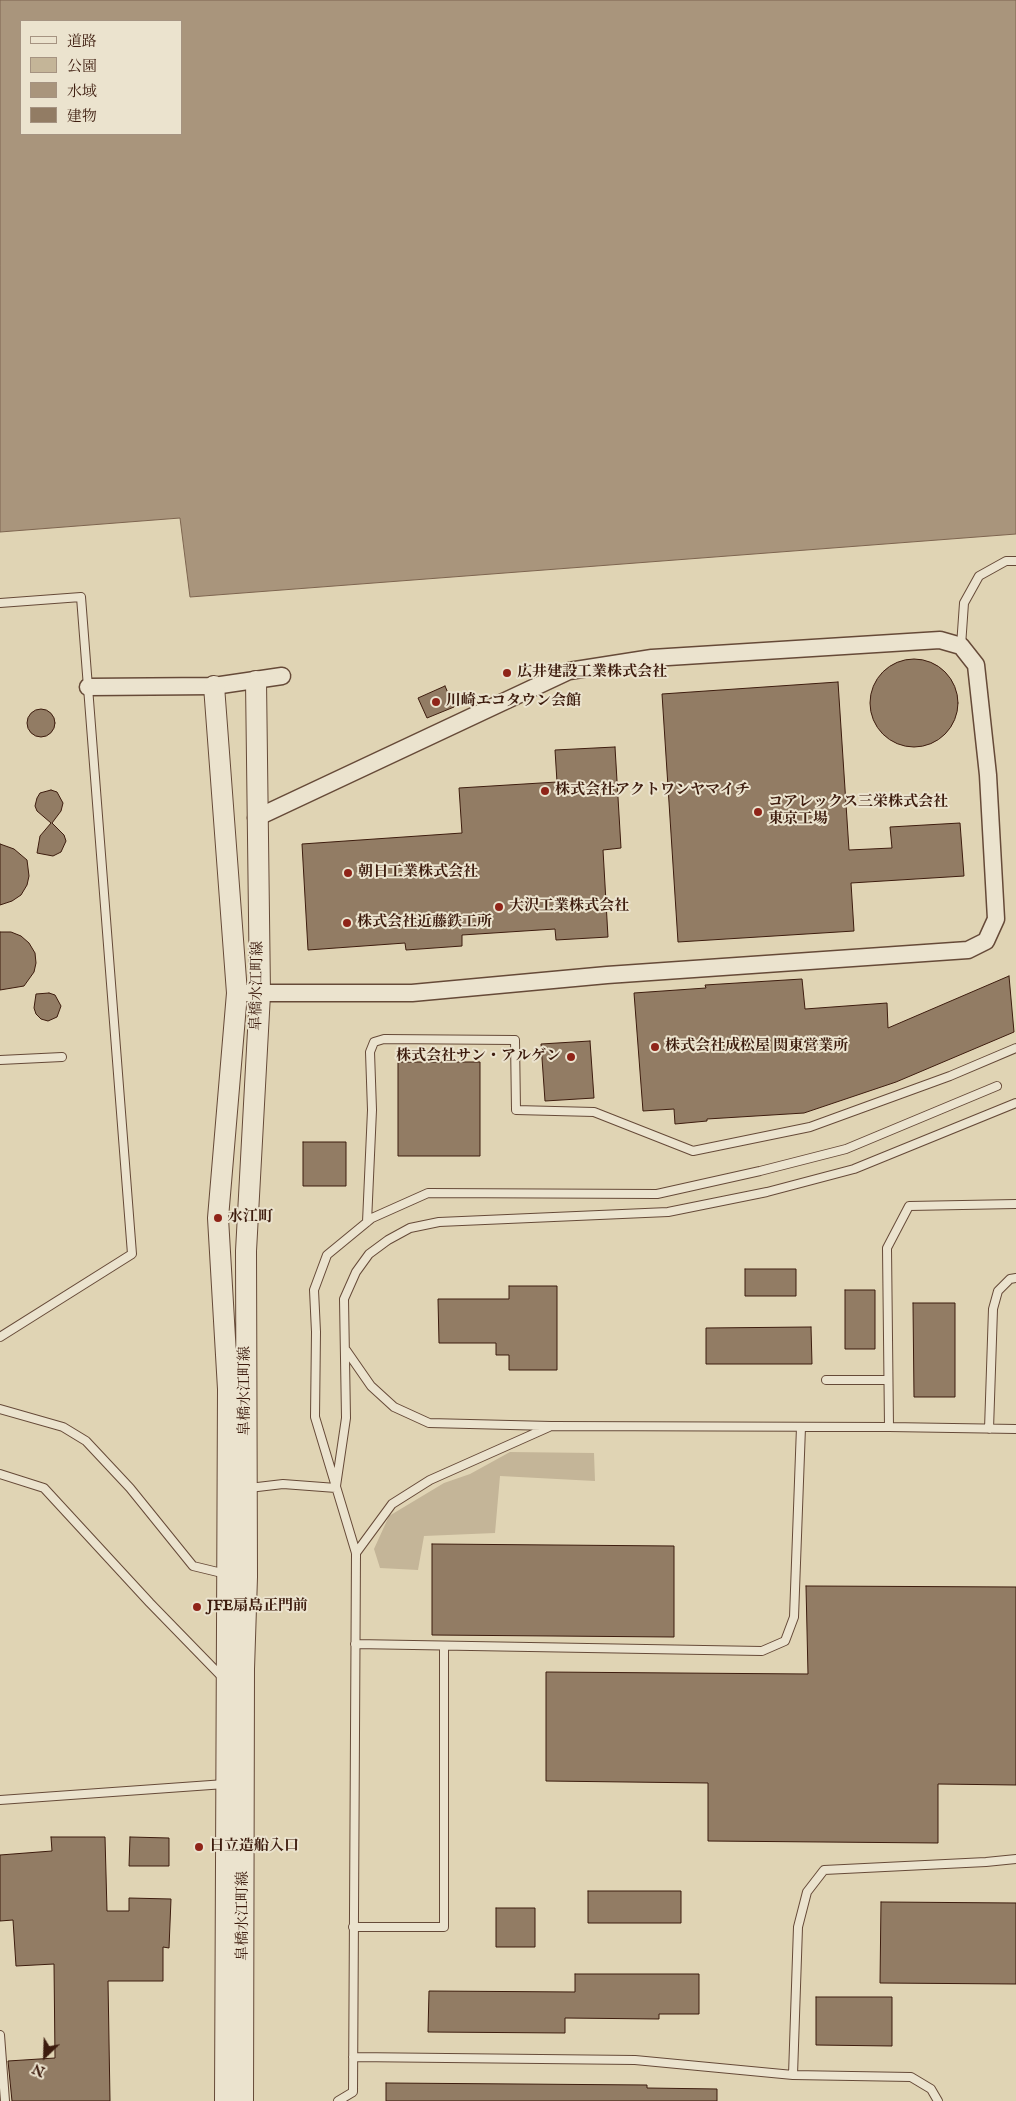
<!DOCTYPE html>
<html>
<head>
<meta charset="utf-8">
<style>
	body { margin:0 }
	#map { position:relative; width:1016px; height:2101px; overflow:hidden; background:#e0d4b4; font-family:"IM FELL English","Noto Serif JP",serif }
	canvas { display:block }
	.legend { position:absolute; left:20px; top:20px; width:162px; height:115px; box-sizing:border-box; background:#ebe3ce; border:1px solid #a59381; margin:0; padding:6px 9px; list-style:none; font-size:15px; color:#3d1c0e }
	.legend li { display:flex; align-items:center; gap:10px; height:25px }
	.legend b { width:25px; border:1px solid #a59381 }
	.north { position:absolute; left:20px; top:2031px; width:50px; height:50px; -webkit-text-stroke:4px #ebe3ce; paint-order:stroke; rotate:204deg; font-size:14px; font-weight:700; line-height:20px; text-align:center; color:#3d1c0e }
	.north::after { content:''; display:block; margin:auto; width:18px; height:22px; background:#3d1c0e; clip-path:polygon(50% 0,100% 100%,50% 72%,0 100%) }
</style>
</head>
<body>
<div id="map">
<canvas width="1016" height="2101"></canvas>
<ul class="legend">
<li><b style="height:6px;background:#ebe3ce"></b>道路</li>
<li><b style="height:14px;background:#c4b598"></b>公園</li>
<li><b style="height:14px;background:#a9957c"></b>水域</li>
<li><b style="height:14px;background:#927c64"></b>建物</li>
</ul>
<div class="north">N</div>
</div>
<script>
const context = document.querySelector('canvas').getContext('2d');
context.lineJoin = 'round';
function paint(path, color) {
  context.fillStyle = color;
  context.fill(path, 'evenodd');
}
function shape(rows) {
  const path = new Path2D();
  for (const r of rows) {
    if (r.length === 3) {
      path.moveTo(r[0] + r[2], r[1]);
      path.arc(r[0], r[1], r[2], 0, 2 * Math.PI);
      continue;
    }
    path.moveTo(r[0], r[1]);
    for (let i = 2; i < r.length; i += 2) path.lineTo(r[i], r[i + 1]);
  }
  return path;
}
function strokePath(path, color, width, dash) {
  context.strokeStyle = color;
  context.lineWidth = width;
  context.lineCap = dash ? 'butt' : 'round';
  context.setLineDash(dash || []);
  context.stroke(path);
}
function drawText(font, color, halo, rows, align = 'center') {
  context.font = font + ' "IM FELL English","Noto Serif JP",serif';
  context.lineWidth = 4;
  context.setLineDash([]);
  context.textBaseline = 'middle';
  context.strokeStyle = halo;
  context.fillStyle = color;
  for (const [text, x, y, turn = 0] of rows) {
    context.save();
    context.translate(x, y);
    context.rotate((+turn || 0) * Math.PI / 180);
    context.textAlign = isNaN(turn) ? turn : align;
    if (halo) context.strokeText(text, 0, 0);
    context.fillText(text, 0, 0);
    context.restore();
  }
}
const green = shape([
	[510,1452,594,1453,595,1481,500,1476,495,1533,424,1536,418,1570,380,1568,374,1549,389,1516,444,1483,470,1474]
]);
const water = shape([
	[0,0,1016,0,1016,534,190,597,180,518,0,532,0,0],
	[21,21,181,21,181,134,21,134,21,21]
]);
const building = shape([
	[914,703,44],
	[838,682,849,850,892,848,890,827,960,823,964,876,851,883,854,931,678,942,662,694,838,682],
	[445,686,454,707,427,718,418,698,445,686],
	[41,723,14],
	[615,747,621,848,603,850,608,937,556,940,555,929,462,935,462,946,406,950,405,943,308,950,302,844,462,833,459,788,557,782,555,750,615,747],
	[51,790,57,792,63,803,61,811,52,823,64,835,66,841,61,852,53,856,37,853,40,836,51,823,37,811,35,806,37,798,40,793,51,790],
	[0,844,14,849,27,860,29,876,27,885,21,895,12,901,0,905,0,844],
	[0,932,11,932,21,936,29,943,35,953,36,963,34,972,24,986,0,990,0,932],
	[1009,976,1014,1032,896,1082,804,1113,707,1119,707,1121,675,1124,674,1109,643,1111,634,993,706,988,705,985,802,979,805,1009,887,1003,888,1028,1009,976],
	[49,993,55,995,61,1006,57,1017,48,1021,41,1019,36,1014,34,1008,36,994,49,993],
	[590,1041,594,1098,545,1101,541,1044,590,1041],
	[398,1062,480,1062,480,1156,398,1156,398,1062],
	[303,1142,346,1142,346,1186,303,1186,303,1142],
	[745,1269,796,1269,796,1296,745,1296,745,1269],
	[509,1286,557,1286,557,1370,509,1370,509,1355,496,1355,496,1343,439,1343,438,1299,509,1299,509,1286],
	[845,1290,875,1290,875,1349,845,1349,845,1290],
	[913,1303,955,1303,955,1397,914,1397,913,1303],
	[811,1327,812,1364,706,1364,706,1328,811,1327],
	[432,1544,674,1546,674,1637,432,1635,432,1544],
	[806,1586,1016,1587,1016,1785,938,1784,938,1843,708,1841,708,1783,546,1781,546,1672,808,1674,806,1586],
	[51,1837,105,1837,107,1911,129,1911,129,1898,171,1899,169,1948,163,1947,163,1981,108,1981,110,2101,12,2101,8,2061,55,2058,54,1964,16,1966,13,1920,0,1921,0,1855,52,1851,51,1837],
	[130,1837,169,1838,169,1866,129,1866,130,1837],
	[588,1891,681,1891,681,1923,588,1923,588,1891],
	[881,1902,1016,1903,1016,1984,880,1983,881,1902],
	[496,1908,535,1908,535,1947,496,1947,496,1908],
	[575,1974,699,1974,699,2014,659,2014,659,2019,565,2018,565,2033,428,2032,429,1991,575,1992,575,1974],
	[816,1997,892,1997,892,2046,816,2045,816,1997],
	[386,2083,647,2085,647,2088,717,2089,717,2101,386,2101,386,2083]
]);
const service = shape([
	[0,603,81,597,132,1254,0,1337],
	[961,646,964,603,979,576,1006,561,1016,561],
	[0,1060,62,1057],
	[367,1222,372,1110,370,1052,374,1042,384,1039,515,1040,516,1110,594,1112,693,1151,810,1127,950,1076,1016,1048],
	[346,1350,371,1386,394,1407,429,1423,551,1426,889,1427,1016,1429],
	[826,1380,888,1380],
	[0,1409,63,1427,86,1441,130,1488,193,1566,226,1574],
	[889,1427,887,1248,909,1206,1016,1204],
	[989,1429,993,1309,998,1291,1010,1279,1016,1278],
	[0,1474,44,1488,150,1603,224,1679],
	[336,1486,346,1418,344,1299,356,1272,369,1254,388,1240,410,1228,439,1222,668,1212,767,1192,854,1169,1016,1103],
	[249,1488,283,1484,336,1488],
	[356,1553,392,1504,430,1480,549,1427],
	[355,1644,762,1651,785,1641,794,1617,801,1427],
	[0,1800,225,1784],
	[353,1927,444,1927,444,1646],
	[0,2035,5,2101],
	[353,2057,635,2060,793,2075,911,2077,931,2089,938,2101],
	[793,2075,798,1927,807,1892,824,1870,986,1862,1016,1859],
	[338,2101,353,2092,356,1553,315,1417,316,1332,314,1290,327,1255,372,1218,428,1193,657,1194,760,1171,846,1149,997,1086]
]);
const minor = shape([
	[88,687,214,686,282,676],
	[237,993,412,993,607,975,968,950,986,941,996,919,988,775,976,665,961,646,940,640,652,658,569,671,256,818]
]);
const tertiary = shape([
	[214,686,237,993,218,1218,228,1389,225,2101],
	[243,2101,244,1669,247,1577,246,1251,260,994,256,681]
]);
const markers = [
	[507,673,5,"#8f2418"],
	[436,702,5,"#8f2418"],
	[545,791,5,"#8f2418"],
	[758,812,5,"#8f2418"],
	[348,873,5,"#8f2418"],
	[499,907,5,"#8f2418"],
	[347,923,5,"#8f2418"],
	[655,1047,5,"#8f2418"],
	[571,1057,5,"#8f2418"],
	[218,1218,5,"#8f2418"],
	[197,1607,5,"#8f2418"],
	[199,1847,5,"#8f2418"]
];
const poiNames = [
	["広井建設工業株式会社",517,673],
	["川崎エコタウン会館",446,702],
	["株式会社アクトワンヤマイチ",555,791],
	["コアレックス三栄株式会社",768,803],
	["東京工場",768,820],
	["朝日工業株式会社",358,873],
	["大沢工業株式会社",509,907],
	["株式会社近藤鉄工所",357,923],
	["株式会社成松屋 関東営業所",665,1047],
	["株式会社サン・アルゲン",561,1057,"right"],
	["水江町",228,1218],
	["JFE扇島正門前",207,1607],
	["日立造船入口",209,1847]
];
const streetNames = [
	["皐橋水江町線",258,986,-89],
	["皐橋水江町線",246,1391,-90],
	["皐橋水江町線",244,1916,-90]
];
paint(green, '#c4b598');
paint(water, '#a9957c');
strokePath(water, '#7e6550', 1);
paint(building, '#927c64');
strokePath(building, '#3d1c0e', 1);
strokePath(service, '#664a38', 10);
strokePath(minor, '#664a38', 19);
strokePath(tertiary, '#664a38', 22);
strokePath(service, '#ebe3ce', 8);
strokePath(minor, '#ebe3ce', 16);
strokePath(tertiary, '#ebe3ce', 20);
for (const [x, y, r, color] of markers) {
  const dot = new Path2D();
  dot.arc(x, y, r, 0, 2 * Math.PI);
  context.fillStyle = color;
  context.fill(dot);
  strokePath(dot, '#ebe3ce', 2);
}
drawText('bold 15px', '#3d1c0e', '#ebe3ce', poiNames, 'left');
drawText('15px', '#3d1c0e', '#ebe3ce', streetNames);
</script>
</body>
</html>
